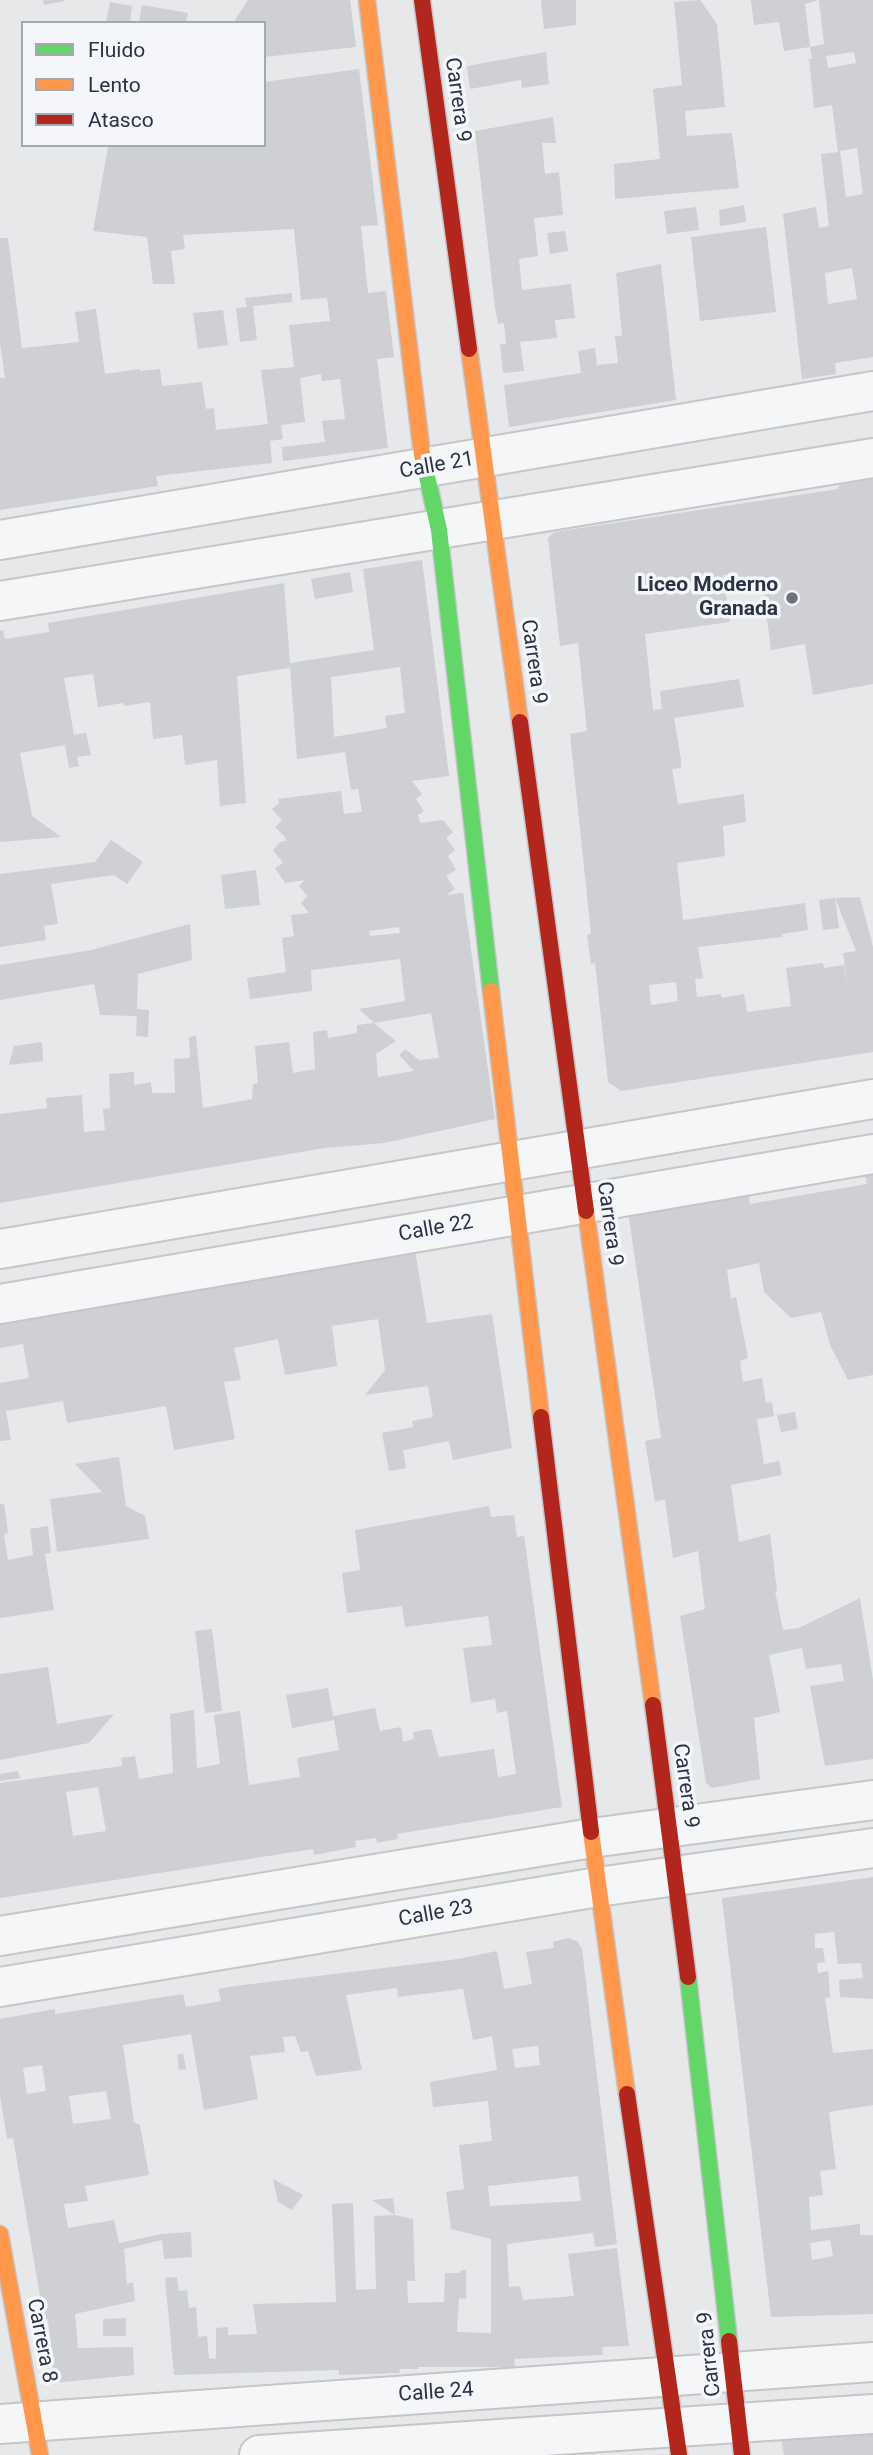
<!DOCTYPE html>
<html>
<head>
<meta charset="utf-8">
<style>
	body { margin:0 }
	#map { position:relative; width:873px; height:2455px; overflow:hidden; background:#e6e8ea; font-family:Roboto,sans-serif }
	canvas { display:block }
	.legend { position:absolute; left:21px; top:21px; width:245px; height:126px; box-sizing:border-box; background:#f4f6f9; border:2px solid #a4a8b1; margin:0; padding:9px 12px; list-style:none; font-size:21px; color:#2b3445 }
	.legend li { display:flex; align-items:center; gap:14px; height:35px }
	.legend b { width:35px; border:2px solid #a4a8b1 }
</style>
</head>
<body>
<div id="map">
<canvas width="873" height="2455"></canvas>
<ul class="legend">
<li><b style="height:9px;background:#63d668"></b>Fluido</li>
<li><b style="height:9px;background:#ff974d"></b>Lento</li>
<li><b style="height:9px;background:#b3261e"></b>Atasco</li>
</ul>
</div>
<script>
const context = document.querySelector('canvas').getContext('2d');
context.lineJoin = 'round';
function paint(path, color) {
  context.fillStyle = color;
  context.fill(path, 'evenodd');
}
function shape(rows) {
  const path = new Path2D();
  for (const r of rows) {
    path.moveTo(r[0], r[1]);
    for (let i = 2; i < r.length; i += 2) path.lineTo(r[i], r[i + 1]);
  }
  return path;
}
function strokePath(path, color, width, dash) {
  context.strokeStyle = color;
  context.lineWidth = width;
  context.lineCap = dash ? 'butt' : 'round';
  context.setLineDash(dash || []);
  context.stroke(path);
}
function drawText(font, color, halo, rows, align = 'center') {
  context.font = font + ' Roboto,sans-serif';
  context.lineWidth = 7;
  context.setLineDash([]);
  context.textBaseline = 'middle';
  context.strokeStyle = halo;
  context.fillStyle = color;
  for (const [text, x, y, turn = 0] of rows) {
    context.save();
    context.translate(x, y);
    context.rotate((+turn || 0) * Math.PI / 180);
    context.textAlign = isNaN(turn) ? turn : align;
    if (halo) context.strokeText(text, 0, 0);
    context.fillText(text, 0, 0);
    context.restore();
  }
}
const building = shape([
	[43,0,64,0,64,1,44,5],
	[248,0,350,0,356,47,264,57,264,23,233,23],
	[541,0,576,0,576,25,544,29],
	[700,0,717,24,725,107,685,111,687,136,732,133,739,188,615,199,614,164,660,159,653,89,682,85,674,2],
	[751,0,818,0,805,4,810,47,784,51,779,22,754,25],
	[819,0,873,0,873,357,835,363,836,374,802,379,783,214,816,207,819,228,829,226,821,154,838,152,832,105,814,108,809,59,812,59,810,47,824,44],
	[854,52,856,63,828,68,826,56],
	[857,148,863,194,846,197,840,151],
	[852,268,857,299,828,304,825,273],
	[110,2,132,6,130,23,106,22],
	[142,5,188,13,186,23,139,23],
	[546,52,549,84,522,88,521,80,470,89,467,66],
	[359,69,378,225,361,226,368,293,386,291,394,357,377,359,388,448,283,461,282,447,325,442,322,421,345,419,340,379,322,381,321,374,300,378,305,422,281,425,283,439,270,441,272,463,156,476,158,486,0,510,0,378,5,378,0,342,0,238,8,238,22,348,79,342,75,312,96,309,105,374,140,369,140,371,160,369,162,386,202,382,206,409,214,408,216,430,268,424,261,370,294,367,289,325,330,321,327,298,301,300,294,229,183,235,185,249,171,251,175,284,153,284,147,237,93,231,108,147,264,145,264,82],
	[553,117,556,143,542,143,545,174,559,172,563,215,534,218,538,256,519,259,522,290,571,284,575,318,555,320,557,338,520,342,524,371,503,373,500,344,506,344,504,323,498,324,495,308,475,131],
	[744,205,746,222,720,226,719,210],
	[696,207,699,230,667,234,664,211],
	[766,227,776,312,700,321,691,237],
	[565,231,568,251,550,254,547,233],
	[661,264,676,400,509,427,504,385,581,373,578,351,595,348,597,365,618,363,615,336,622,336,616,273],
	[292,293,292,302,253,306,257,340,240,342,236,308,247,307,245,298],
	[223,310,228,345,198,349,193,313],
	[873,479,873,684,813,695,805,644,771,650,762,578,739,581,738,573,723,575,730,622,645,634,653,710,662,709,660,691,739,679,744,707,674,718,681,760,681,768,672,769,678,804,744,794,746,822,723,826,725,856,677,863,683,920,805,903,808,930,782,934,782,937,698,947,703,978,695,979,697,997,721,994,722,998,744,994,747,1012,791,1006,786,968,823,963,824,968,844,965,849,998,843,953,856,951,835,898,839,928,823,930,819,900,835,898,860,897,873,947,873,1052,621,1091,608,1082,595,963,591,964,587,935,591,934,570,734,587,731,578,643,560,646,548,538,554,532,838,489,839,485],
	[676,982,678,1001,651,1005,649,985],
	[422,560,449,776,412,781,422,794,416,799,424,811,418,815,420,823,443,820,453,832,446,838,455,850,448,856,456,870,446,876,455,889,446,895,463,893,495,1119,384,1143,325,1148,0,1203,0,1114,47,1108,46,1098,82,1095,84,1132,105,1130,103,1109,110,1108,109,1074,134,1072,134,1085,151,1082,152,1093,175,1093,174,1059,190,1058,189,1037,196,1036,203,1108,252,1099,253,1084,258,1083,255,1046,289,1042,293,1073,315,1069,313,1032,327,1030,328,1038,357,1033,357,1025,374,1023,396,1041,376,1054,378,1077,414,1071,399,1055,405,1049,419,1060,439,1058,431,1013,374,1023,359,1009,405,1001,400,959,311,970,312,991,250,999,247,978,286,972,282,938,294,936,291,915,309,913,301,903,307,896,299,886,305,880,285,883,275,868,283,863,273,850,280,842,286,841,285,837,275,827,282,820,272,809,279,803,278,799,341,791,344,814,362,812,358,789,351,790,345,752,297,759,290,668,237,676,246,803,220,806,217,760,185,765,182,735,153,739,150,702,124,706,123,703,98,707,93,674,64,678,74,735,86,733,91,755,77,757,79,766,69,768,65,745,20,753,32,816,61,837,0,842,0,631,3,630,5,639,49,632,48,623,284,583,290,663,374,650,363,569],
	[400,667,405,713,385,716,387,728,334,737,331,677],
	[399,927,400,933,370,936,369,931],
	[350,572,353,592,315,599,311,579],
	[111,840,143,862,127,884,114,875,51,884,58,924,44,926,46,940,0,947,0,874,95,862],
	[256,870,260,905,225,909,221,875],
	[190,924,192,960,138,974,137,1009,149,1010,148,1037,136,1036,137,1016,100,1015,94,984,0,1000,0,965,91,950],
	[42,1042,43,1061,9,1065,14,1046],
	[873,1167,873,1375,848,1380,830,1345,821,1312,791,1318,764,1292,759,1263,727,1270,731,1299,736,1297,748,1358,740,1361,743,1382,762,1378,766,1403,772,1402,774,1416,757,1419,764,1464,779,1461,782,1475,731,1485,739,1542,770,1534,777,1591,775,1591,783,1630,799,1628,860,1598,873,1680,873,1759,825,1766,810,1686,844,1681,841,1664,806,1669,802,1648,769,1655,780,1712,754,1718,760,1779,712,1788,706,1783,680,1616,705,1609,698,1551,673,1558,665,1499,655,1502,645,1441,661,1438,628,1211,748,1189,750,1204,867,1184,864,1169],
	[415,1251,427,1323,492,1314,512,1448,453,1460,449,1441,403,1450,406,1468,389,1471,382,1433,413,1427,412,1421,433,1417,428,1386,365,1395,385,1370,378,1319,332,1326,337,1366,285,1375,278,1339,234,1348,241,1380,224,1382,235,1439,174,1450,166,1406,67,1423,63,1401,6,1411,11,1440,0,1441,0,1383,29,1378,23,1344,0,1348,0,1320],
	[795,1412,798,1429,781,1432,777,1415],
	[119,1457,126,1506,145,1516,149,1539,57,1552,50,1499,102,1492,75,1464],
	[0,1504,4,1504,8,1532,4,1535,8,1560,33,1555,30,1529,48,1526,51,1553,45,1554,54,1610,0,1618],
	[489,1506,491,1517,514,1515,517,1537,524,1536,562,1807,397,1834,398,1839,377,1843,376,1838,355,1841,356,1847,314,1855,313,1849,0,1898,0,1783,122,1766,121,1758,135,1756,139,1779,173,1773,170,1714,194,1710,197,1768,220,1764,214,1715,240,1711,249,1785,300,1777,297,1758,339,1750,334,1720,292,1728,286,1695,328,1688,333,1716,375,1708,380,1731,401,1727,403,1742,414,1739,413,1732,431,1729,439,1757,494,1749,498,1777,516,1774,507,1711,497,1713,495,1699,471,1703,463,1648,492,1645,488,1616,405,1627,402,1606,347,1613,342,1573,360,1570,355,1530],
	[98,1787,106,1831,73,1836,66,1792],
	[212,1629,222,1711,205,1713,195,1631],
	[48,1667,57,1724,114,1714,89,1743,0,1760,0,1674],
	[18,1771,20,1778,0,1781,0,1774],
	[873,1877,873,1999,840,1997,839,1980,863,1978,861,1963,838,1964,834,1932,815,1934,815,1948,823,1948,825,1962,817,1963,818,1973,828,1971,829,1980,830,1997,825,1998,833,2053,873,2049,873,2105,829,2112,836,2169,820,2171,823,2195,809,2197,811,2230,860,2224,860,2235,873,2235,873,2314,771,2317,722,1898],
	[830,2240,833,2256,812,2260,810,2243],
	[568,1938,577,1941,582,1949,617,2244,595,2247,593,2233,507,2244,509,2287,520,2286,523,2300,574,2296,568,2254,617,2248,629,2346,602,2347,603,2355,514,2359,515,2367,418,2367,418,2369,399,2369,400,2373,339,2375,339,2370,174,2375,165,2278,177,2277,179,2291,187,2290,189,2308,196,2307,198,2337,207,2336,209,2358,216,2359,216,2328,228,2327,228,2335,257,2334,253,2304,336,2302,332,2204,353,2203,356,2290,376,2289,374,2216,395,2215,413,2219,415,2281,407,2281,408,2303,444,2302,445,2273,460,2273,461,2270,466,2270,466,2299,459,2298,457,2332,491,2333,491,2239,451,2229,446,2192,464,2189,459,2145,492,2141,488,2101,433,2107,430,2082,497,2070,492,2036,473,2040,463,1989,398,1997,397,1988,346,1995,362,2070,316,2076,308,2051,301,2052,295,2036,283,2037,285,2052,250,2056,258,2099,204,2110,191,2034,123,2045,134,2122,140,2125,149,2175,85,2186,88,2201,64,2204,68,2228,114,2220,119,2243,161,2234,191,2232,192,2257,164,2259,162,2240,124,2249,127,2284,133,2282,135,2301,75,2314,78,2348,133,2347,134,2375,54,2383,48,2319,44,2320,13,2138,7,2139,0,2096,0,2019,55,2009,55,2014,183,1994,186,2007,221,2001,218,1989,235,1986,458,1959,497,1951,504,1989,532,1984,526,1952,554,1948,553,1942],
	[538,2046,540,2065,515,2068,512,2049],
	[42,2065,46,2091,27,2094,23,2068],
	[106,2091,111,2119,73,2124,69,2096],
	[578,2176,581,2201,490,2206,488,2186],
	[183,2053,186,2069,179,2070,177,2055],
	[273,2179,303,2195,292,2210,278,2202],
	[393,2198,395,2215,372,2200],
	[126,2318,126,2336,103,2336,103,2319],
	[873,2431,873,2455,784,2455,781,2436]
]);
const street = shape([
	[0,540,873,391],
	[0,601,873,458],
	[0,1249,873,1099],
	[0,1304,873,1154],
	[0,1936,592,1838,873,1800],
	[0,1987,598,1887,873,1848],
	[0,2424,873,2362],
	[259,2455,873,2414]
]);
const fast = shape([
	[422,454,439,530,491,991],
	[688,1977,729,2341]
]);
const slow = shape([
	[367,0,422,454],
	[469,349,520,722],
	[491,991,541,1417],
	[586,1211,653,1705],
	[591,1832,627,2094],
	[0,2234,40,2455]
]);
const jam = shape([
	[422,0,469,349],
	[520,722,586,1211],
	[541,1417,591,1832],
	[653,1705,688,1977],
	[627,2094,679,2455],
	[729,2341,742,2455]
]);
const markers = [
	[792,598,7,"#6c737f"]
];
const streetNames = [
	["Carrera 9",457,100,82],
	["Calle 21",437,466,-10],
	["Carrera 9",533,662,82],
	["Carrera 9",609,1224,82],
	["Calle 22",436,1229,-10],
	["Carrera 9",685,1786,82],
	["Calle 23",436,1914,-10],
	["Carrera 8",41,2341,79],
	["Carrera 9",710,2354,-96],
	["Calle 24",436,2393,-4]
];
const poiNames = [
	["Liceo Moderno",778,586],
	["Granada",778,610]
];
paint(building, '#ced0d3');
strokePath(street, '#c4c6c8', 42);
strokePath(fast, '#c4c6c8', 19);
strokePath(slow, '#c4c6c8', 19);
strokePath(jam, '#c4c6c8', 19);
strokePath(street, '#f5f6f7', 38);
strokePath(fast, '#63d668', 16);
strokePath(slow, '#ff974d', 16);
strokePath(jam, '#b3261e', 16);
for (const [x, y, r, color] of markers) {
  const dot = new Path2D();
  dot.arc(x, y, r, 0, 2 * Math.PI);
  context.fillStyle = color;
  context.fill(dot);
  strokePath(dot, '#f4f6f9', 2.5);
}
drawText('21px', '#2b3445', '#f4f6f9', streetNames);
drawText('bold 21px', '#2b3445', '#f4f6f9', poiNames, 'right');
</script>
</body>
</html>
